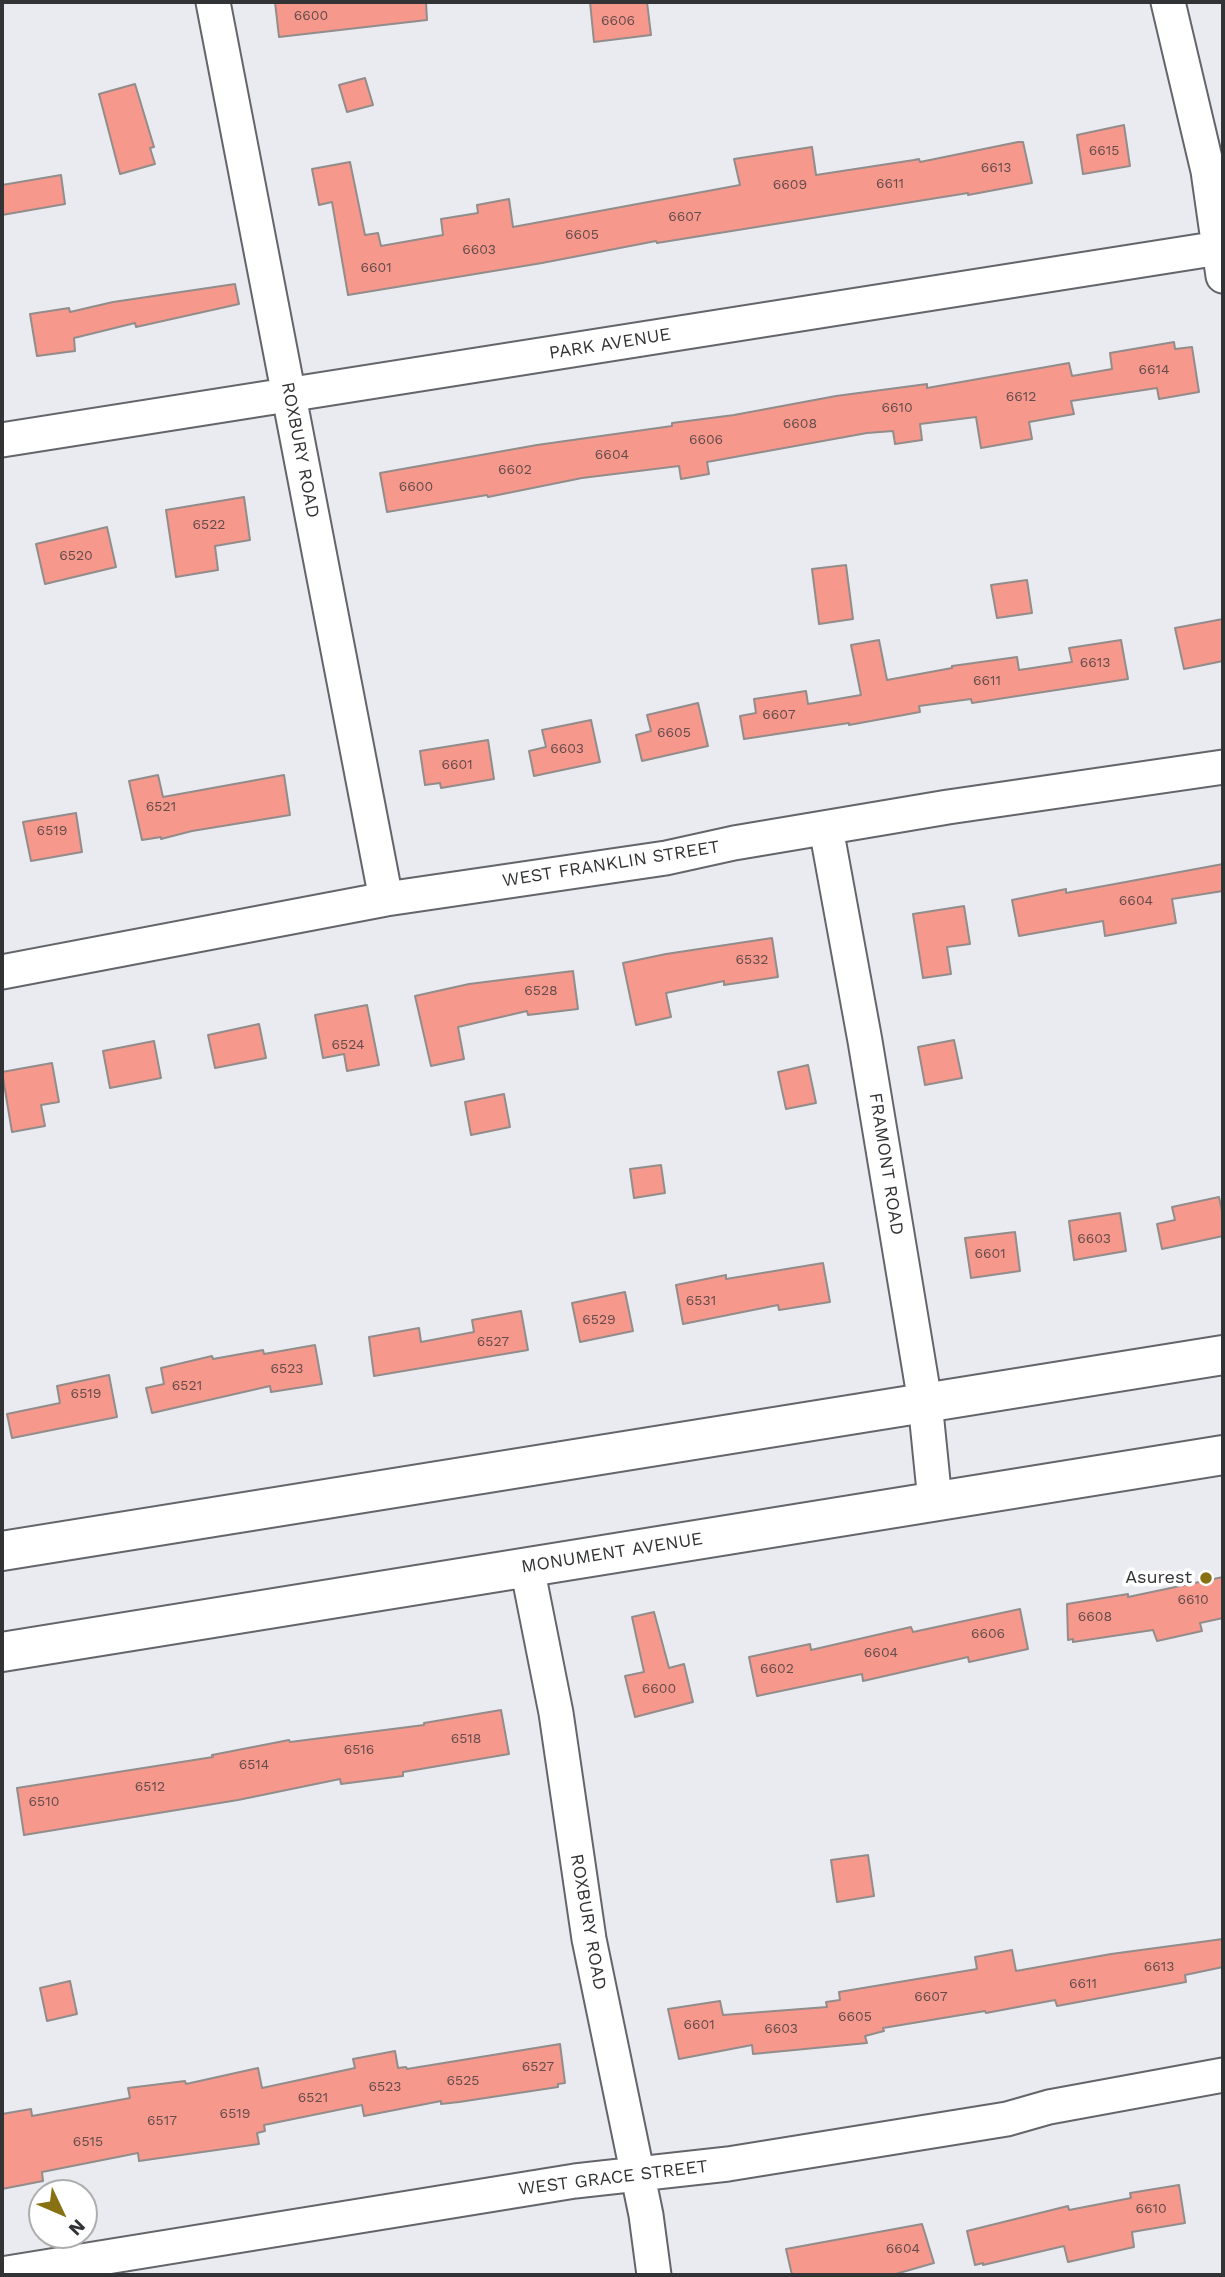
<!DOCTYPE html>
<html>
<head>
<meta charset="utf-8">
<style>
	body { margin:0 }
	#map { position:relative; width:1225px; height:2277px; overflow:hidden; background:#eaebf1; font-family:"Work Sans",sans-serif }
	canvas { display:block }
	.frame { position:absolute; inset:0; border:4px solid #323335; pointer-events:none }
	.north { position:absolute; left:28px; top:2179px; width:70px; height:70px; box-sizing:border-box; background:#fff; border:2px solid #adadae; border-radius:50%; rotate:134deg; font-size:19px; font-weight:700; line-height:28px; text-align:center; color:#323335 }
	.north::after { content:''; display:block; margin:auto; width:24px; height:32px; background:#887112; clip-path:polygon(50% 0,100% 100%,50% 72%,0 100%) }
</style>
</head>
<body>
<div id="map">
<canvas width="1225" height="2277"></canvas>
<div class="frame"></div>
<div class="north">N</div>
</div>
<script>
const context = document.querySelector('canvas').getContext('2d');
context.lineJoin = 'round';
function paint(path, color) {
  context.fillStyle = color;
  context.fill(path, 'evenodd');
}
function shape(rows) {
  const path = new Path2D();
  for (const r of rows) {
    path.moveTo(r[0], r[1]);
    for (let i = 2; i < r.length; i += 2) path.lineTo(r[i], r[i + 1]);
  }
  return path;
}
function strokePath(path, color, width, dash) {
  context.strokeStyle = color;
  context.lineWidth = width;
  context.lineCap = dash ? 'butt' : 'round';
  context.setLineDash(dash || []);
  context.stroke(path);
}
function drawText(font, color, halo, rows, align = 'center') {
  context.font = font + ' "Work Sans",sans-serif';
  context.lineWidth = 7;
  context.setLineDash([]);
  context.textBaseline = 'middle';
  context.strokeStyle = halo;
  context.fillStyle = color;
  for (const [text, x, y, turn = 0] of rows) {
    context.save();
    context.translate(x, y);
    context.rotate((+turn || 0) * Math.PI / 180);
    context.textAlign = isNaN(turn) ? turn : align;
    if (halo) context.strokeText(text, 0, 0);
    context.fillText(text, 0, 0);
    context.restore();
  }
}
const building = shape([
	[275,2,426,2,427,20,279,37,275,2],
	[590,2,647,2,651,35,594,42,590,2],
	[365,78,373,105,347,112,339,85,365,78],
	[135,84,154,147,150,148,155,164,120,174,99,94,135,84],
	[1124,125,1130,166,1083,174,1077,135,1124,125],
	[1018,142,1023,142,1032,183,968,195,968,193,657,243,656,241,542,263,348,295,332,202,319,205,312,169,350,162,365,235,378,233,381,246,443,235,441,219,478,213,477,205,509,199,513,227,740,185,734,159,812,147,816,175,914,160,919,159,920,162,1018,142],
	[61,175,65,204,2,215,2,185,61,175],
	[235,284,239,304,136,327,135,323,74,338,75,351,37,356,30,314,69,308,70,312,113,302,235,284],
	[1174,342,1175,349,1192,347,1199,392,1159,399,1157,388,1071,401,1074,414,1029,422,1032,439,981,448,976,417,920,424,922,440,895,444,893,431,867,433,707,462,709,474,681,479,679,466,582,478,488,497,487,495,387,512,380,473,537,445,672,426,672,423,734,415,836,396,927,384,927,388,1069,363,1072,376,1112,369,1110,353,1174,342],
	[244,497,250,540,215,546,218,570,176,577,166,510,244,497],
	[107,527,116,567,45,584,36,544,107,527],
	[846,565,853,619,819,624,812,569,846,565],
	[1027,580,1032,613,997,618,991,585,1027,580],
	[1223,619,1223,661,1184,669,1175,628,1223,619],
	[879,640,887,680,952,668,952,666,1017,657,1019,670,1072,662,1069,648,1121,640,1128,679,972,703,971,699,919,706,920,712,849,725,849,723,744,739,740,716,756,713,754,699,806,691,808,704,861,695,851,645,879,640],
	[698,703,708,746,642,761,636,735,651,731,647,715,698,703],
	[591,720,600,762,534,776,529,751,546,747,542,730,591,720],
	[488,740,494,779,441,788,440,783,425,785,420,751,488,740],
	[158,775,163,797,284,775,290,815,192,831,161,839,161,837,142,840,129,781,158,775],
	[76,813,82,852,31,861,23,822,76,813],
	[1223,864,1223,891,1172,899,1176,923,1105,936,1103,921,1019,936,1012,900,1066,889,1066,893,1223,864],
	[964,906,970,944,947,947,951,974,923,978,913,914,964,906],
	[772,938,778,977,724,985,724,981,666,993,671,1017,636,1025,623,963,666,954,772,938],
	[573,971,578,1009,528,1015,527,1011,458,1027,464,1059,431,1066,415,996,469,984,573,971],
	[367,1005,379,1065,347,1071,344,1054,323,1058,315,1015,367,1005],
	[259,1024,266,1058,215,1068,208,1035,259,1024],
	[954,1040,962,1078,925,1085,918,1047,954,1040],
	[154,1041,161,1078,110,1088,103,1051,154,1041],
	[52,1063,59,1102,41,1105,45,1126,12,1132,2,1072,52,1063],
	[808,1065,816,1103,786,1109,778,1072,808,1065],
	[504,1094,510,1127,471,1135,465,1102,504,1094],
	[661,1165,665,1193,634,1198,630,1169,661,1165],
	[1219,1197,1223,1216,1223,1236,1162,1249,1157,1224,1175,1220,1172,1207,1219,1197],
	[1120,1213,1126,1251,1074,1260,1069,1221,1120,1213],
	[1015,1232,1020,1271,971,1278,965,1238,1015,1232],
	[823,1263,830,1302,779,1310,778,1305,683,1324,676,1285,726,1275,726,1279,823,1263],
	[625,1292,633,1331,580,1342,572,1303,625,1292],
	[521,1311,528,1350,374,1376,369,1337,419,1328,421,1342,474,1332,472,1320,521,1311],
	[315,1345,322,1384,271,1392,270,1386,152,1413,146,1388,164,1384,161,1368,212,1356,213,1359,263,1350,264,1354,315,1345],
	[109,1375,117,1417,12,1438,7,1414,60,1403,57,1386,109,1375],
	[1223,1577,1223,1618,1200,1623,1202,1631,1157,1641,1153,1630,1073,1642,1073,1639,1068,1640,1067,1604,1128,1594,1128,1597,1223,1577],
	[1020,1609,1028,1649,969,1662,968,1657,863,1681,862,1674,757,1696,749,1657,810,1644,811,1650,911,1627,913,1632,1020,1609],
	[654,1612,669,1668,684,1664,693,1702,635,1717,625,1676,644,1672,632,1617,654,1612],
	[501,1710,509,1754,403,1772,403,1776,341,1784,340,1779,238,1800,24,1835,17,1788,213,1757,212,1755,289,1740,290,1742,424,1725,424,1723,501,1710],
	[868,1855,874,1896,837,1902,831,1860,868,1855],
	[1223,1939,1223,1967,1185,1975,1186,1982,1057,2006,1055,2000,986,2013,985,2011,883,2028,884,2031,865,2036,867,2043,753,2054,752,2045,679,2059,668,2009,720,2001,723,2015,827,2007,826,2002,840,2000,839,1992,977,1969,975,1957,1012,1950,1016,1971,1111,1954,1223,1939],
	[70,1981,77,2014,47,2021,40,1988,70,1981],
	[560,2044,565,2083,558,2084,558,2087,459,2102,441,2104,441,2101,364,2116,362,2105,264,2125,265,2131,257,2133,259,2144,139,2161,138,2153,42,2172,43,2181,2,2189,2,2114,31,2109,32,2116,130,2098,128,2088,185,2081,186,2084,258,2068,262,2088,355,2068,353,2059,395,2051,398,2068,406,2067,407,2069,560,2044],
	[1179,2185,1185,2223,1132,2232,1134,2247,1068,2262,1064,2246,983,2265,983,2263,975,2265,967,2231,1068,2206,1069,2210,1131,2198,1130,2193,1179,2185],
	[922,2224,934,2263,892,2275,792,2275,786,2249,922,2224]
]);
const minor = shape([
	[213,2,386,899],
	[1168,2,1208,171,1223,276],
	[2,440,1219,248],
	[826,828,865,1041,925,1402,935,1501],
	[2,972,386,899,666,858,734,843,948,807,1223,767],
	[527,1567,556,1713,589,1939,646,2215,654,2275],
	[2,2274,575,2181,728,2164,1007,2119,1049,2107,1223,2075]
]);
const tertiary = shape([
	[2,1551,1223,1355],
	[2,1652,1223,1455]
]);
const markers = [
	[1206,1578,7,"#887112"]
];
const numberNames = [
	["6600",311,16],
	["6606",618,21],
	["6615",1104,151],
	["6613",996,168],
	["6611",890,184],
	["6609",790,185],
	["6607",685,217],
	["6605",582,235],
	["6603",479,250],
	["6601",376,268],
	["6614",1154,370],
	["6612",1021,397],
	["6610",897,408],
	["6608",800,424],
	["6606",706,440],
	["6604",612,455],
	["6602",515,470],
	["6600",416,487],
	["6522",209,525],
	["6520",76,556],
	["6613",1095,663],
	["6611",987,681],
	["6607",779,715],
	["6605",674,733],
	["6603",567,749],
	["6601",457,765],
	["6521",161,807],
	["6519",52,831],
	["6604",1136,901],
	["6532",752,960],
	["6528",541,991],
	["6524",348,1045],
	["6603",1094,1239],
	["6601",990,1254],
	["6531",701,1301],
	["6529",599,1320],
	["6527",493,1342],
	["6523",287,1369],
	["6521",187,1386],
	["6519",86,1394],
	["6610",1193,1600],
	["6608",1095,1617],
	["6606",988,1634],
	["6604",881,1653],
	["6602",777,1669],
	["6600",659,1689],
	["6518",466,1739],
	["6516",359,1750],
	["6514",254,1765],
	["6512",150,1787],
	["6510",44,1802],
	["6613",1159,1967],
	["6611",1083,1984],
	["6607",931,1997],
	["6605",855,2017],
	["6601",699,2025],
	["6603",781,2029],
	["6527",538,2067],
	["6525",463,2081],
	["6523",385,2087],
	["6521",313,2098],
	["6519",235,2114],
	["6517",162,2121],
	["6515",88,2142],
	["6610",1151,2209],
	["6604",903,2249]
];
const streetNames = [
	["PARK AVENUE",610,344,-9],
	["ROXBURY ROAD",300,450,79],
	["WEST FRANKLIN STREET",611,864,-9],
	["FRAMONT ROAD",886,1164,81],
	["MONUMENT AVENUE",612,1553,-9],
	["ROXBURY ROAD",588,1922,80],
	["WEST GRACE STREET",613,2178,-7]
];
const poiNames = [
	["Asurest",1192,1578]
];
paint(building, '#f7988d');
strokePath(building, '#928c8b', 2);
strokePath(minor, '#63656a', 37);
strokePath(tertiary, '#63656a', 42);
strokePath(minor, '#fff', 33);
strokePath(tertiary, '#fff', 38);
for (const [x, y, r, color] of markers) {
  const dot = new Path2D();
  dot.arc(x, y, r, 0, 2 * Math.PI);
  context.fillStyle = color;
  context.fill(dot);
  strokePath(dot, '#fff', 2.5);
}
drawText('14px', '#634c4b', null, numberNames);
drawText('18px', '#323335', '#fff', streetNames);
drawText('18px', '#323335', '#fff', poiNames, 'right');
</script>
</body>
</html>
